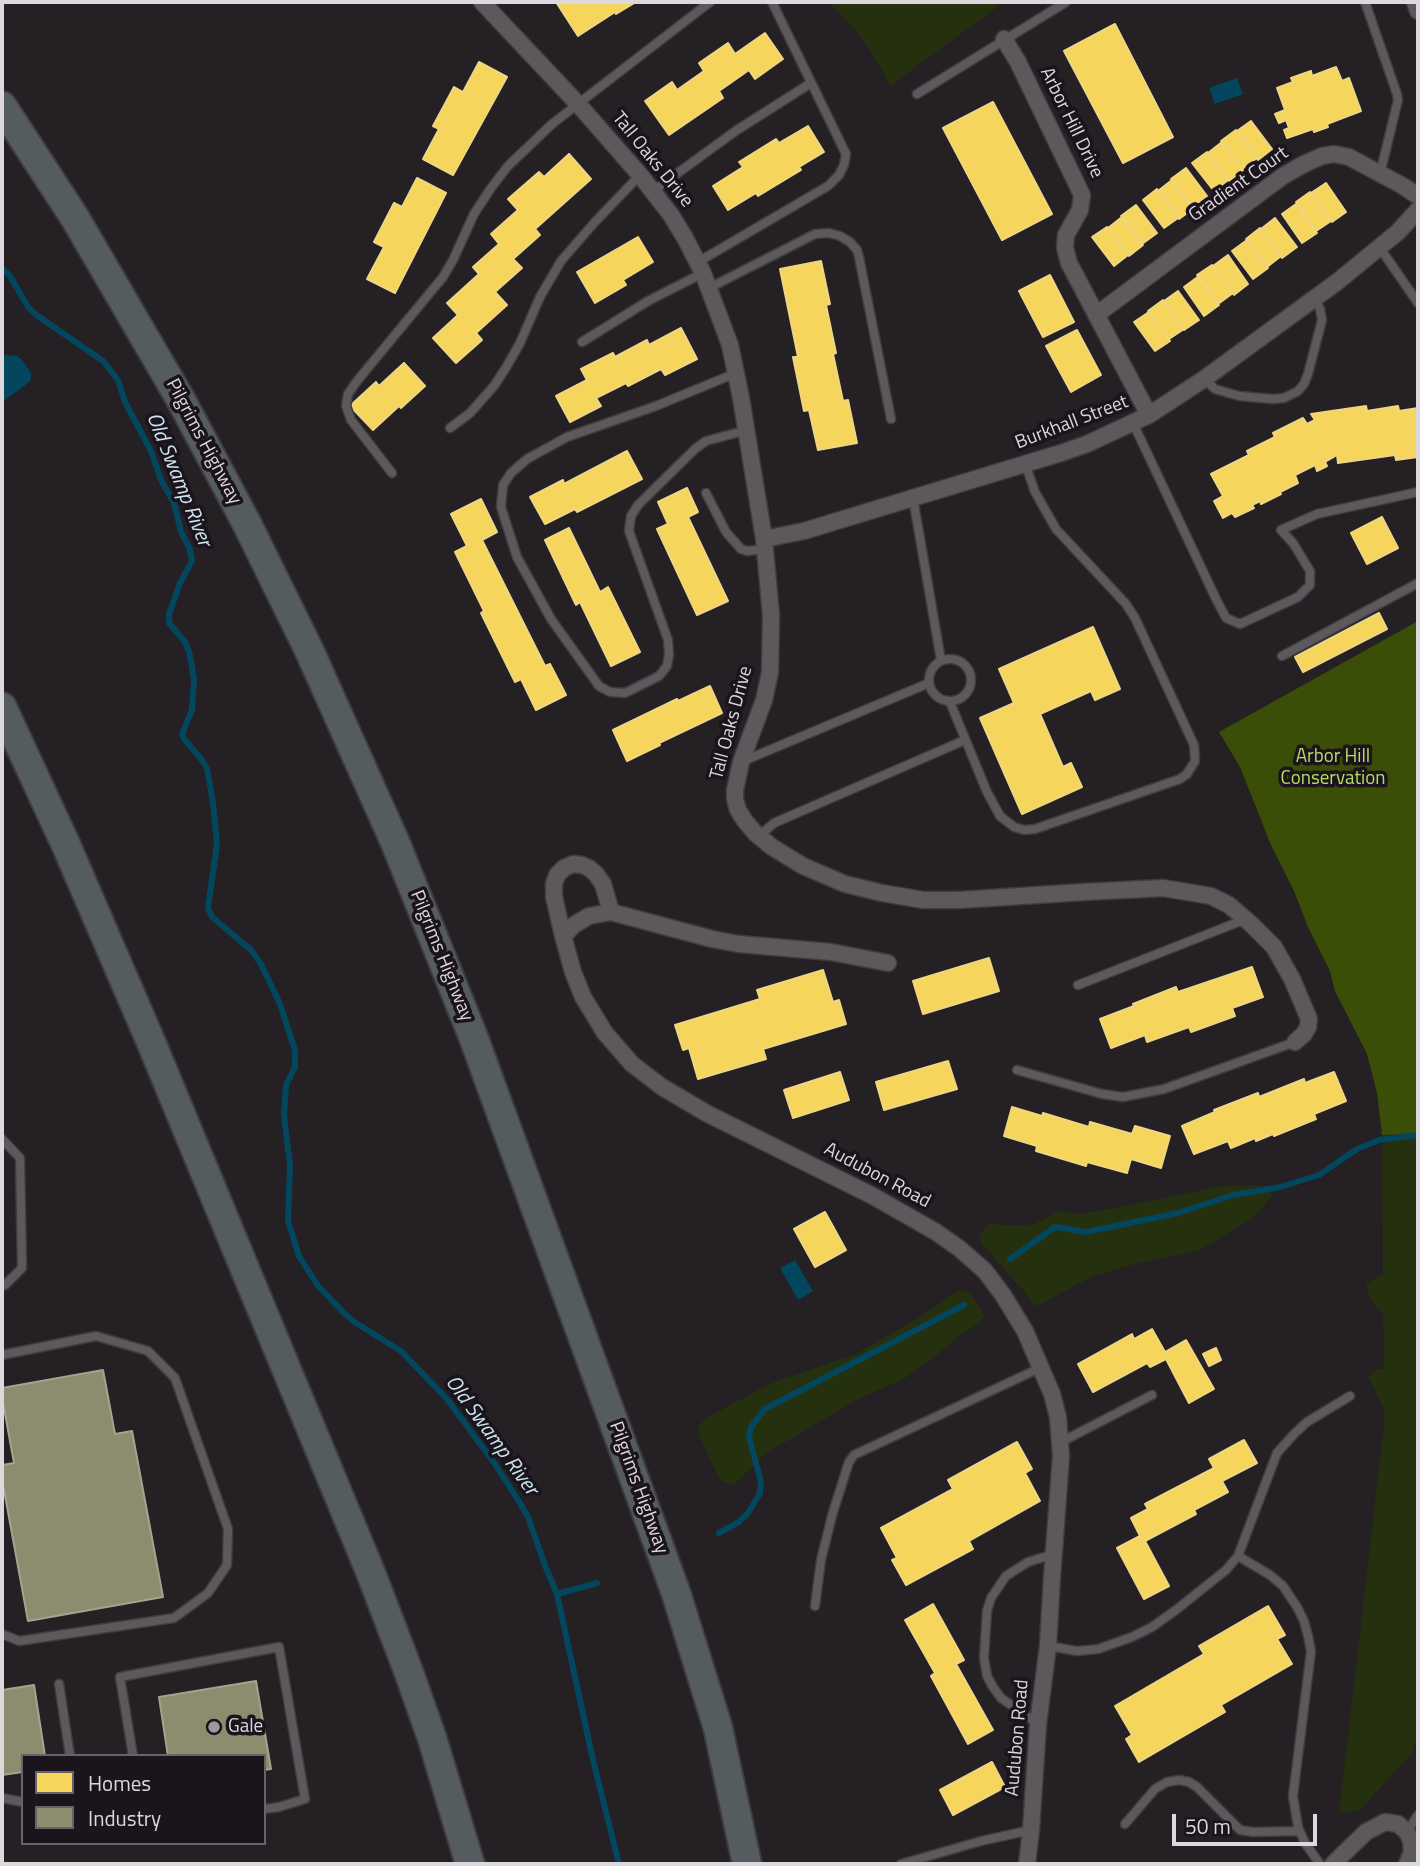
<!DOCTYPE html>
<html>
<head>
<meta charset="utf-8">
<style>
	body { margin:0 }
	#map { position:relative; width:1420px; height:1866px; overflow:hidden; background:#242024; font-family:"Titillium Web",sans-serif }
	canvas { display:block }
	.frame { position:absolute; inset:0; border:4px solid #ddd8dd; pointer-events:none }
	.legend { position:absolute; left:21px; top:1754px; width:245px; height:91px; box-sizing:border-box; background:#1c141c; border:2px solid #696269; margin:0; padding:9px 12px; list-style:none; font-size:21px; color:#ddd8dd }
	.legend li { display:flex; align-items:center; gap:14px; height:35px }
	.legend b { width:35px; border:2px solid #696269 }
	.scale { position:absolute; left:1172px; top:1814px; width:145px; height:32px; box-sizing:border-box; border:4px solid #ddd8dd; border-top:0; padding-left:9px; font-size:21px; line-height:24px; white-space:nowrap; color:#ddd8dd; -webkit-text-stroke:5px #1c141c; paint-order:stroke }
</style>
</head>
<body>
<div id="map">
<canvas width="1420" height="1866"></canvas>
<div class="frame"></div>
<ul class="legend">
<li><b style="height:19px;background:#f6d55c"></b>Homes</li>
<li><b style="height:19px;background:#8c8c6e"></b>Industry</li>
</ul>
<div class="scale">50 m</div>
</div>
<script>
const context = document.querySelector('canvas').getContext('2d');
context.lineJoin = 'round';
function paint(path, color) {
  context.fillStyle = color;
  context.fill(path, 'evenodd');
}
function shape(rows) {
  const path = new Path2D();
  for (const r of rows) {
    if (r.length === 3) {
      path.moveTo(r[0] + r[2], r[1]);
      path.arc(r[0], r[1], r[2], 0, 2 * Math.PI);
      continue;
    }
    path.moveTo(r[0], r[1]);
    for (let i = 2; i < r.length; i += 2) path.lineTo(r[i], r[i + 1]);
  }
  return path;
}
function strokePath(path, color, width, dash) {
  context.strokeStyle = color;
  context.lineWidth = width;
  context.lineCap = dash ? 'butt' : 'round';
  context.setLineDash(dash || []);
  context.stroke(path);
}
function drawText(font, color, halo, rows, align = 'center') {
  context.font = font + ' "Titillium Web",sans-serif';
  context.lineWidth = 7;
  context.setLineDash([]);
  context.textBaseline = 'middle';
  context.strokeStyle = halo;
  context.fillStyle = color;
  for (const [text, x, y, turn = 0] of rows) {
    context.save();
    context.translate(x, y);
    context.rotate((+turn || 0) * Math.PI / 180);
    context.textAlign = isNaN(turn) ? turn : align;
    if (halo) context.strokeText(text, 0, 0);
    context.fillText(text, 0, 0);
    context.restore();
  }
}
const green = shape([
	[829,2,1004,2,890,86,878,63,862,38],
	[1418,1134,1418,1736,1412,1753,1360,1810,1339,1813,1384,1425,1384,1409,1368,1376,1376,1370,1384,1369,1383,1314,1370,1299,1366,1284,1378,1276,1383,1276,1382,1135],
	[1260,1185,1273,1194,1256,1215,1201,1250,1135,1264,1091,1277,1045,1302,1034,1306,1023,1290,981,1243,980,1233,990,1224,1031,1226,1058,1211,1080,1214,1110,1209,1222,1186],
	[960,1290,970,1293,985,1316,976,1325,960,1335,938,1354,904,1379,860,1398,765,1454,734,1485,720,1480,704,1447,697,1427,708,1417,769,1384,856,1354,913,1321]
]);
const forest = shape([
	[1418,621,1418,1134,1382,1135,1377,1093,1367,1054,1335,991,1330,971,1308,927,1294,891,1271,845,1240,767,1219,732]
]);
const water = shape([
	[1237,78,1243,94,1215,104,1209,88],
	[2,355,17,356,23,361,31,373,31,380,28,383,6,399,2,405],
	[795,1260,813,1291,798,1300,780,1268]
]);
const homes = shape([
	[556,2,636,2,616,14,615,12,578,36,556,2],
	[1115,24,1173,137,1123,163,1064,51,1115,24],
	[765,33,783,59,755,79,749,70,719,91,723,98,669,135,645,101,672,82,677,90,704,71,699,63,728,43,735,54,765,33],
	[479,62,507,77,453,175,423,159,439,129,433,126,454,87,463,92,479,62],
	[1336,67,1342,81,1349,78,1361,111,1327,124,1328,127,1314,132,1313,129,1287,138,1284,130,1289,128,1286,120,1279,123,1275,114,1285,110,1277,88,1293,82,1291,78,1311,71,1312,76,1336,67],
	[993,102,1052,214,1002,240,943,128,993,102],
	[1251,121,1272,149,1258,160,1237,131,1251,121],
	[808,126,824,152,799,167,801,170,758,196,756,193,728,210,713,186,743,167,739,162,776,139,779,143,808,126],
	[1236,130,1257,158,1242,169,1221,141,1236,130],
	[1222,142,1243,170,1229,181,1208,153,1222,142],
	[1207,152,1228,180,1214,191,1192,163,1207,152],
	[569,154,591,179,535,229,540,235,513,259,522,268,495,292,507,305,476,333,482,340,456,363,433,338,458,315,447,303,479,274,473,267,499,244,491,234,518,210,508,199,539,172,544,177,569,154],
	[1186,168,1207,196,1192,207,1171,179,1186,168],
	[417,178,446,193,395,293,367,279,384,247,374,242,394,203,402,207,417,178],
	[1172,180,1194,208,1179,219,1158,191,1172,180],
	[1326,183,1346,212,1332,222,1311,193,1326,183],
	[1157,189,1178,218,1164,228,1143,200,1157,189],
	[1310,192,1331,221,1316,231,1296,202,1310,192],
	[1296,204,1317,233,1302,243,1282,214,1296,204],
	[1136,205,1157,233,1142,244,1121,216,1136,205],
	[1122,217,1143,245,1129,256,1108,228,1122,217],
	[1275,218,1297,247,1282,258,1261,229,1275,218],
	[1107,227,1128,255,1114,266,1092,237,1107,227],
	[1260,228,1281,256,1267,267,1246,239,1260,228],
	[638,237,653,262,623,280,626,285,595,303,577,272,638,237],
	[1247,240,1268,268,1253,279,1232,251,1247,240],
	[1228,255,1248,284,1234,295,1213,266,1228,255],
	[821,261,830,304,826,305,836,353,833,354,843,401,848,400,857,443,818,450,809,410,804,411,793,357,798,357,780,269,821,261],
	[1212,265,1233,293,1218,304,1197,275,1212,265],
	[1050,275,1074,322,1043,337,1019,291,1050,275],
	[1199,276,1219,305,1204,316,1184,287,1199,276],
	[1178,291,1199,320,1184,330,1164,301,1178,291],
	[1163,300,1184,329,1169,339,1148,311,1163,300],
	[1149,312,1170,341,1155,351,1134,322,1149,312],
	[681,328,697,359,665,375,661,369,628,386,626,383,596,398,601,406,570,422,556,396,587,380,581,369,613,353,615,357,647,340,649,345,681,328],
	[1077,330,1101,375,1071,392,1046,346,1077,330],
	[404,363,425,386,401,408,399,406,373,430,350,406,376,382,379,386,404,363],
	[1366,406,1367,411,1398,406,1399,411,1418,408,1418,457,1396,460,1395,455,1338,463,1337,455,1325,462,1327,466,1317,471,1315,465,1295,475,1298,483,1280,492,1281,494,1261,504,1260,501,1252,505,1254,508,1235,517,1232,513,1223,518,1214,501,1223,496,1211,474,1249,455,1247,451,1275,437,1273,433,1303,418,1307,424,1315,420,1311,414,1366,406],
	[627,451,642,479,577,512,575,509,545,524,530,497,563,480,564,484,627,451],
	[687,488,698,512,688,517,728,601,697,615,657,529,668,524,658,502,687,488],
	[481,499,497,532,482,540,545,666,550,664,566,695,536,710,521,679,515,682,481,613,484,611,455,552,467,546,451,514,481,499],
	[1382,517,1398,548,1367,564,1351,533,1382,517],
	[569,528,600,592,608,587,640,652,611,666,580,602,576,605,545,540,569,528],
	[1379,613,1387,629,1303,672,1295,657,1379,613],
	[1093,627,1120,689,1095,700,1091,691,1040,714,1063,767,1071,763,1082,787,1022,814,980,718,1014,703,999,669,1093,627],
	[710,686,722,713,659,743,660,745,627,761,613,730,677,699,678,701,710,686],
	[989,958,999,991,923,1014,913,981,989,958],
	[1252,967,1263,997,1232,1008,1235,1016,1191,1032,1189,1027,1147,1042,1145,1035,1111,1048,1100,1019,1134,1006,1133,1004,1176,987,1178,992,1252,967],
	[823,970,833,1002,839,1000,846,1024,763,1049,766,1059,698,1079,689,1048,683,1050,675,1025,760,999,757,990,823,970],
	[948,1061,957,1089,884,1110,876,1082,948,1061],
	[840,1072,849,1100,793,1118,784,1090,840,1072],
	[1334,1072,1346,1101,1314,1114,1316,1119,1274,1136,1273,1134,1256,1141,1255,1138,1231,1148,1228,1141,1194,1154,1182,1126,1215,1112,1214,1110,1258,1093,1259,1097,1304,1079,1305,1083,1334,1072],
	[1012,1107,1042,1116,1043,1113,1089,1127,1090,1122,1132,1134,1135,1126,1170,1136,1161,1168,1131,1159,1127,1173,1087,1162,1086,1166,1036,1151,1037,1146,1004,1136,1012,1107],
	[825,1212,846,1250,815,1267,794,1229,825,1212],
	[1152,1329,1165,1352,1186,1340,1214,1389,1189,1403,1166,1359,1150,1367,1147,1363,1093,1392,1078,1364,1132,1334,1134,1339,1152,1329],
	[1216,1348,1221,1360,1209,1366,1203,1354,1216,1348],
	[1244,1440,1257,1463,1222,1481,1228,1492,1194,1510,1196,1514,1145,1541,1169,1586,1144,1599,1117,1548,1140,1536,1131,1518,1148,1509,1145,1504,1214,1468,1209,1459,1244,1440],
	[1017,1442,1032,1469,1025,1473,1040,1501,969,1541,973,1549,906,1585,892,1560,897,1558,881,1528,953,1489,948,1480,1017,1442],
	[933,1604,964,1660,956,1664,993,1730,968,1744,931,1676,935,1673,905,1620,933,1604],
	[1268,1606,1285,1635,1277,1639,1292,1664,1221,1705,1225,1712,1139,1762,1126,1739,1132,1735,1115,1706,1204,1654,1199,1646,1268,1606],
	[992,1762,1005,1787,953,1815,940,1790,992,1762]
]);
const industry = shape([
	[2,1167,3,1167,3,1256,2,1256,2,1167],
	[103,1370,115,1434,132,1431,163,1597,28,1621,2,1479,2,1465,14,1463,2,1397,2,1388,103,1370],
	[256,1681,271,1769,264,1770,264,1756,168,1756,159,1697,256,1681],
	[34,1685,45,1756,23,1756,23,1772,2,1775,2,1690,34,1685]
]);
const stream = shape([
	[2,268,10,276,28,307,35,314,103,361,118,380,125,402,151,451,161,480,174,503,181,532,190,549,192,561,180,583,169,614,169,623,185,642,190,655,194,680,192,710,182,734,184,739,202,760,207,768,213,803,217,844,208,908,212,917,251,950,261,964,280,1004,295,1050,295,1067,286,1085,284,1115,290,1165,288,1221,299,1256,318,1286,345,1314,356,1323,401,1351,447,1399,495,1464,520,1503,528,1517,546,1568,557,1594,593,1760,619,1864],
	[1010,1259,1055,1227,1086,1232,1178,1213,1233,1195,1280,1187,1319,1175,1357,1149,1379,1140,1418,1135],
	[719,1533,739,1522,748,1513,760,1493,761,1482,749,1437,751,1427,765,1409,964,1305],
	[557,1594,597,1583]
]);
const lane = shape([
	[1365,2,1397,94,1398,100,1380,174],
	[917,94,1066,2],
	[653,191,737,130,811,83],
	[1380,248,1418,303],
	[698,262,828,186,839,175,844,165,846,154,772,2],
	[709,288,815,234,829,233,840,236,850,242,857,250,859,257,891,419],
	[582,342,648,301,703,273],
	[736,373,656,406,567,437,527,459,511,473,503,485,501,507,517,557,551,619,599,686,610,692,625,693,659,676,667,666,669,655,668,640,629,531,631,516,638,505,695,449,706,441,747,430],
	[1204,379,1215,389,1239,396,1273,399,1284,398,1298,391,1304,384,1308,374,1322,320,1320,309,1315,299],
	[1133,423,1217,601,1226,618,1240,624,1298,597,1310,585,1310,571,1293,543,1281,530,1317,514,1418,492],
	[450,428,470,413,494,386,507,366,520,343,540,297,561,261,594,223,640,175],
	[392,473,351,420,346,406,348,394,357,381,443,277,453,260,474,214,491,188,508,166,552,124,710,2],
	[706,493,726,532,741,549,747,551,765,549],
	[913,498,941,660],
	[1282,656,1418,583],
	[950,680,21],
	[950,702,987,792,1000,816,1014,827,1024,830,1035,829,1180,779,1187,774,1195,761,1194,745,1135,618,1126,604,1056,529,1035,492,1025,463],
	[741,762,929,683],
	[759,836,774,823,965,740],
	[1078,985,1246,919],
	[1017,1070,1102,1094,1123,1097,1164,1089,1295,1042],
	[2,1139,20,1158,22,1268,5,1285,2,1285],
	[2,1355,96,1336,148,1351,175,1378,228,1529,227,1565,208,1593,174,1618,19,1641,2,1634],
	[1061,1442,1152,1395],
	[1238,1556,1277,1453,1295,1433,1307,1422,1350,1396],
	[815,1606,821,1560,833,1512,849,1462,854,1455,1042,1367],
	[1048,1646,1077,1651,1088,1650,1098,1649,1132,1637,1152,1627,1176,1610,1226,1570,1238,1556,1270,1575,1283,1586,1297,1607,1304,1621,1308,1636,1311,1651,1293,1796,1298,1827,1305,1843,1320,1864],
	[59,1684,70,1756],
	[1038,1724,1001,1698,993,1687,987,1676,984,1658,987,1611,991,1598,1006,1576,1028,1562,1054,1554],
	[133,1756,120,1677,279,1647,305,1799,279,1807,264,1809],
	[2,1798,23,1802],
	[1125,1824,1155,1789,1167,1782,1179,1780,1189,1782,1197,1787,1240,1830,1253,1832,1299,1831],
	[1407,1832,1418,1815],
	[901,1864,981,1841,1031,1830]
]);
const street = shape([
	[482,2,578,104,640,175,671,215,685,238,703,273,730,345,741,398,764,539,771,615,770,672,764,700,741,762,735,790,735,799,738,810,745,821,755,833,772,847,803,866,845,884,882,893,923,900,959,900,1084,892,1163,888,1211,896,1229,905,1251,924,1274,947,1292,979,1309,1019,1308,1027,1304,1034,1295,1042],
	[1415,2,1418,11],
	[1004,39,1018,62,1082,195,1080,210,1066,235,1065,248,1069,263,1149,415],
	[1096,315,1283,176,1304,164,1322,156,1334,154,1349,157,1403,186,1418,196],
	[764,539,804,531,1061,453,1087,444,1149,415,1204,379,1337,282,1398,232,1418,210],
	[563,936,554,897,554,884,557,875,564,868,573,864,582,865,589,868,596,874,603,884,611,912],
	[888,963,831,952,739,944,712,939,611,912,589,916,574,925,563,936,573,972,583,997,605,1033,632,1064,662,1087,708,1114,871,1195,936,1232,960,1249,985,1271,1003,1295,1025,1331,1052,1394,1058,1417,1061,1456,1052,1577,1048,1646,1038,1724,1031,1830,1027,1864],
	[1333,1864,1366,1832,1385,1822,1398,1824,1407,1832,1411,1841,1412,1852,1407,1864]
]);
const highway = shape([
	[2,106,75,218,181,400,247,524,309,650,395,842,473,1036,676,1593,718,1728,747,1864],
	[2,707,66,845,151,1042,370,1571,408,1670,432,1738,470,1864]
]);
const markers = [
	[214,1727,7,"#9c989c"]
];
const streetNames = [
	["Arbor Hill Drive",1071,123,64],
	["Tall Oaks Drive",652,160,51],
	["Gradient Court",1239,185,-35],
	["Burkhall Street",1072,423,-21],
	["Pilgrims Highway",203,442,62],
	["Tall Oaks Drive",732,723,-75],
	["Pilgrims Highway",441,956,68],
	["Audubon Road",877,1176,28],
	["Pilgrims Highway",638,1488,70],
	["Audubon Road",1018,1738,-85]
];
const parkNames = [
	["Arbor Hill",1333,757],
	["Conservation",1333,779]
];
const poiNames = [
	["Gale",228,1727]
];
const waterNames = [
	["Old Swamp River",178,480,68],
	["Old Swamp River",491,1436,54]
];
paint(green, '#24300e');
paint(forest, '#3a4e08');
paint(water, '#03475f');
paint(homes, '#f6d55c');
strokePath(homes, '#eed683', 2);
paint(industry, '#8c8c6e');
strokePath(industry, '#a4a38f', 2);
strokePath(stream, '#03475f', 6);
strokePath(lane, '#3f3b3f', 11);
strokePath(street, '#3f3b3f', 19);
strokePath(highway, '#3f3b3f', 32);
strokePath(lane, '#5c585b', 8);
strokePath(street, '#5c585b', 16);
strokePath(highway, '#545c60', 28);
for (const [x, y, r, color] of markers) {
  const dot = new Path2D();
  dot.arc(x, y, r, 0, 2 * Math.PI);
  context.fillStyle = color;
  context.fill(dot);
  strokePath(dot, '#1c141c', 2.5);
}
drawText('19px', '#ddd8dd', '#1c141c', streetNames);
drawText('19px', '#b2df64', '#1c141c', parkNames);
drawText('19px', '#ddd8dd', '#1c141c', poiNames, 'left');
drawText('italic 21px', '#cbe4f1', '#1c141c', waterNames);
</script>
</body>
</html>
